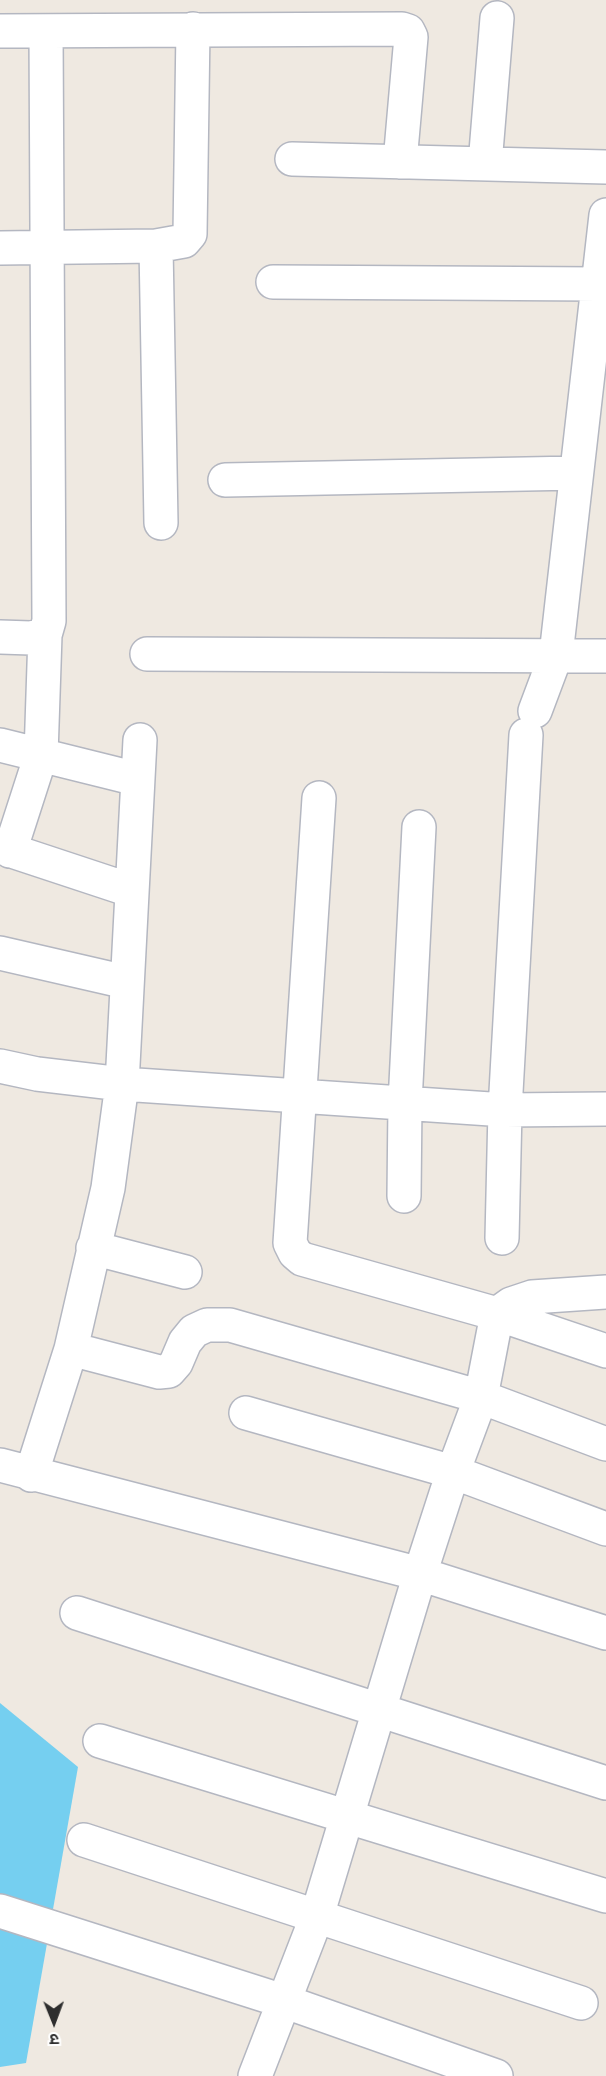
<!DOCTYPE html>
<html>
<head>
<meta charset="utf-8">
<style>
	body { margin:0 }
	#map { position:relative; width:606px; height:2076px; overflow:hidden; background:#efe9e1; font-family:"PT Sans Narrow","Noto Sans Devanagari",sans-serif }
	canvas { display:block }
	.north { position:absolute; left:24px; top:1992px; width:60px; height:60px; -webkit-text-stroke:4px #fff; paint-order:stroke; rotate:179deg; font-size:16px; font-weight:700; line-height:24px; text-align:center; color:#2e2e2e }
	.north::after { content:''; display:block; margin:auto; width:21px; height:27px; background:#2e2e2e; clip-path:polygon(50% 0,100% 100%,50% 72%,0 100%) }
</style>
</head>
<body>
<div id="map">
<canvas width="606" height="2076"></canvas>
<div class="north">उ</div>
</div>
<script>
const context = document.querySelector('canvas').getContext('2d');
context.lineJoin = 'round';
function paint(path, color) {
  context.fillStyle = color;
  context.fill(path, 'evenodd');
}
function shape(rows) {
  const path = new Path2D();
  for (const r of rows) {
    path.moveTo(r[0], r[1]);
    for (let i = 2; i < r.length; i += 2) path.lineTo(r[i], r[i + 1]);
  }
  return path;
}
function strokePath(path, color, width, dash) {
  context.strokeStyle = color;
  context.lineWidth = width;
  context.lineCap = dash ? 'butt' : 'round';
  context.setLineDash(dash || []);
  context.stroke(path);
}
const water = shape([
	[0,1703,78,1767,26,2063,0,2067]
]);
const minor = shape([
	[0,31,402,29,408,31,411,37,400,162],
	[292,159,606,167],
	[485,164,497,18],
	[156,246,161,523],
	[0,248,156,246,184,241,190,234,193,29],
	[273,282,598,284],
	[225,480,576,473],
	[0,637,31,638,45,635],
	[147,654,606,656],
	[535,711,556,655,606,215],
	[0,745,137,779],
	[319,798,291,1228,290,1243,295,1253,302,1259,497,1314,606,1351],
	[0,847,130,890],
	[10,851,41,755,45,635,49,621,46,31],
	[0,953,126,982],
	[0,1066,37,1074,122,1084,505,1110,606,1109],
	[404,1196,405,1103,419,827],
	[502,1238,505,1110,526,735],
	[93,1248,185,1272],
	[71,1349,159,1372,169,1371,176,1363,185,1342,194,1331,207,1325,230,1325,481,1397,606,1444],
	[246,1413,453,1472,606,1529],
	[0,1465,420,1574,606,1633],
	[31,1475,71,1349,108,1188,122,1084,140,740],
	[77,1613,606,1783],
	[100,1741,606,1896],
	[84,1840,581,2003],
	[0,1911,286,2002,496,2076],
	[255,2076,317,1916,420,1574,453,1472,481,1397,497,1314,511,1304,532,1297,606,1292]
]);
paint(water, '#75cff0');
strokePath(minor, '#b4b7c1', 36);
strokePath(minor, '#fff', 33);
</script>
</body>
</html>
